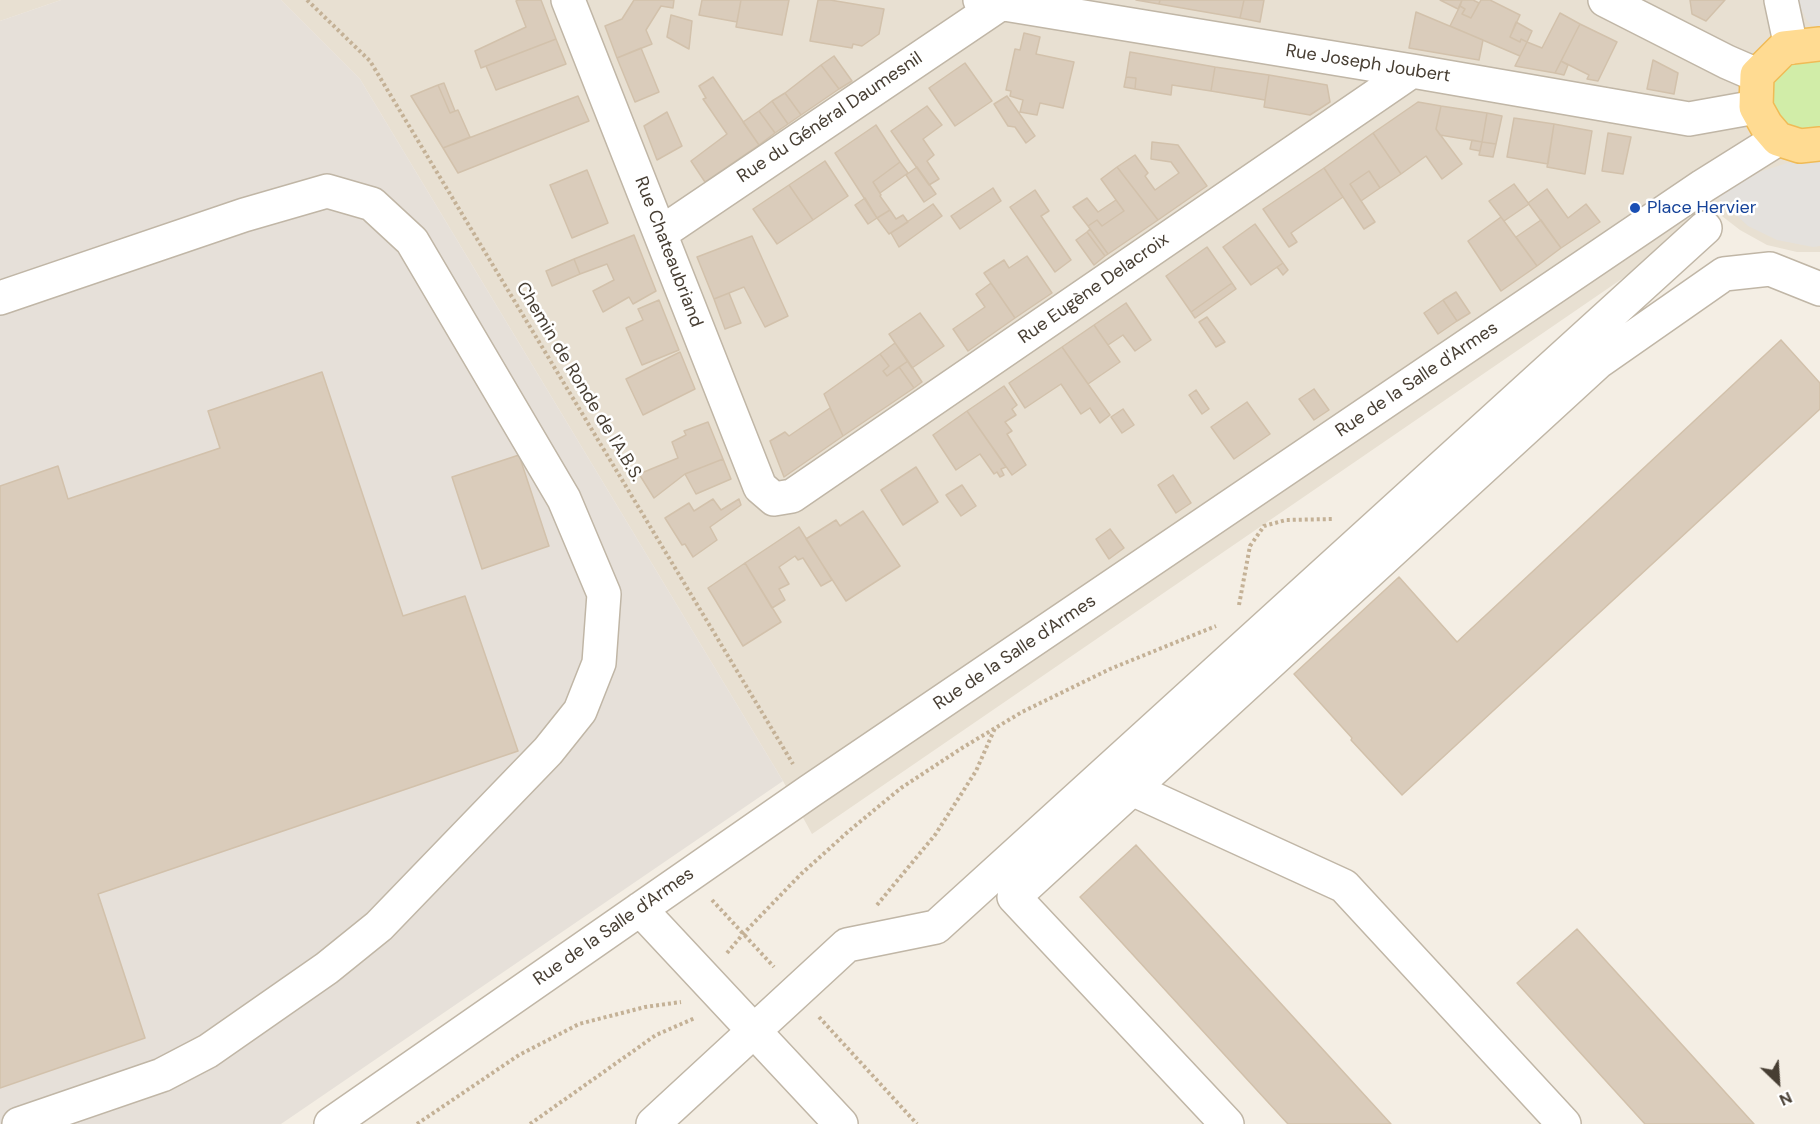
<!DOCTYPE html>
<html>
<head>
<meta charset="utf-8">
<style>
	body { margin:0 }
	#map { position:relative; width:1820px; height:1124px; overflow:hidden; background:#f4eee4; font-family:"DM Sans",sans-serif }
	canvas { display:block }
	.north { position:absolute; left:1748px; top:1052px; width:60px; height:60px; -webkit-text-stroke:4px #fff; paint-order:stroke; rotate:155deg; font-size:16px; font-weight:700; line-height:24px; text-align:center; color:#473e33 }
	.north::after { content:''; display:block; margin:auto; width:21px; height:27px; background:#473e33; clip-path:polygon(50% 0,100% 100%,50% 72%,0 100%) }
</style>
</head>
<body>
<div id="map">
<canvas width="1820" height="1124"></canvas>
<div class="north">N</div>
</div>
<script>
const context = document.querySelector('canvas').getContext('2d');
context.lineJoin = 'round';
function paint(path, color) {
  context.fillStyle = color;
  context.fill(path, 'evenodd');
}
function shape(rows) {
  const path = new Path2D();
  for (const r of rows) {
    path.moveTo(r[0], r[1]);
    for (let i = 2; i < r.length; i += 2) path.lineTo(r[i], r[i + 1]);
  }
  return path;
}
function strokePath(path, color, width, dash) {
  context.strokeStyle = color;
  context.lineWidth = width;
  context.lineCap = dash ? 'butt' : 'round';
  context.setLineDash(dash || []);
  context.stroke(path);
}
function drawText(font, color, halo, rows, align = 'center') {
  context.font = font + ' "DM Sans",sans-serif';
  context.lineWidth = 5;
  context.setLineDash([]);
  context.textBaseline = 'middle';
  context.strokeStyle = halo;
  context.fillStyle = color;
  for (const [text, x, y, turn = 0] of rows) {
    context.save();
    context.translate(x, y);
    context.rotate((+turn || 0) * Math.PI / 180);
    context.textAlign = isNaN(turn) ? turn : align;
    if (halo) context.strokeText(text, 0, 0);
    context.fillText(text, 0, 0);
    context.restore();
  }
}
const residential = shape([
	[0,0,61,0,0,21],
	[281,0,1820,0,1820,252,1797,252,1767,245,1740,230,1718,213,812,834,783,781,360,79]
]);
const industrial = shape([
	[61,0,281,0,360,79,783,781,281,1124,0,1124,0,21]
]);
const green = shape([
	[1805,58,1820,62,1820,132,1814,133,1790,127,1777,113,1769,87,1779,70]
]);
const parking = shape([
	[1797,0,1820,0,1820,35,1806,19],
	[1820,158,1820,246,1813,247,1777,240,1748,226,1719,199,1721,194,1762,171,1800,159]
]);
const building = shape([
	[518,0,541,0,556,39,481,68,475,51,526,27,516,1,518,0],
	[634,0,674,0,673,8,661,6,646,30,652,44,617,58,605,26,622,19,634,0],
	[702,0,741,0,737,22,699,15,702,0],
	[741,0,789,0,782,35,736,27,741,0],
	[818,0,830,0,884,9,879,34,862,46,853,44,852,48,810,41,818,0],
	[1136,0,1160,0,1159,4,1136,0],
	[1160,0,1244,0,1240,18,1159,4,1160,0],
	[1244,0,1264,0,1260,22,1240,18,1244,0],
	[1440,0,1462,0,1458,9,1440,0],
	[1462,0,1473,0,1479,3,1471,18,1462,14,1465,9,1460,6,1462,0],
	[1481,0,1490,0,1520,15,1510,37,1520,42,1521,39,1527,42,1520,56,1450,26,1460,6,1465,9,1462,14,1471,18,1481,0],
	[1690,0,1725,0,1706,21,1692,14,1690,0],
	[1416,12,1483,40,1479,60,1409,48,1416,12],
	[1560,13,1580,24,1555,73,1515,66,1527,42,1542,48,1560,13],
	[671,15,692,21,689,49,667,37,671,15],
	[1516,22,1532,31,1527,42,1521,39,1520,42,1510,37,1516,22],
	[1580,24,1617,42,1598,81,1587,79,1589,75,1561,61,1580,24],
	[1024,33,1040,37,1036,54,1074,62,1063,108,1040,103,1037,115,1020,112,1023,100,1010,96,1011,91,1006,90,1015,49,1020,50,1024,33],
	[556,39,566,64,496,90,486,66,556,39],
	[641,48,659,92,635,102,617,58,641,48],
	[1130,52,1215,67,1211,91,1172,85,1171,95,1135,89,1136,78,1126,77,1130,52],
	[834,56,852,81,839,89,821,65,834,56],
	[1653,60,1678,73,1674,94,1647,89,1653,60],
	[1561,61,1568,65,1564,75,1555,73,1561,61],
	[965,63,992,101,955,126,929,88,965,63],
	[821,65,839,89,801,115,785,93,821,65],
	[1215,67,1269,75,1265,100,1211,91,1215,67],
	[1269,75,1327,85,1330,102,1310,115,1264,107,1269,75],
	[713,77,759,145,705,182,691,161,727,134,703,99,706,98,699,86,713,77],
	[1126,77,1136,78,1135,89,1124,87,1126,77],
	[444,83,455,111,450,113,438,85,444,83],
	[438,85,450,113,458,110,470,137,443,148,411,96,438,85],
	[785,93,801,115,788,124,772,101,785,93],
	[578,96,589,121,458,173,443,148,578,96],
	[1007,96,1035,136,1026,143,1015,127,1008,126,994,104,1007,96],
	[772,101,788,124,775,133,759,111,772,101],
	[1418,102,1441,106,1436,129,1462,164,1442,179,1426,156,1401,174,1373,133,1418,102],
	[927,106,942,125,923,139,934,155,927,161,939,179,929,185,891,131,927,106],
	[1441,106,1487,113,1482,142,1440,135,1436,129,1441,106],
	[759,111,775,133,759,145,743,122,759,111],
	[667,112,682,146,657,160,644,126,667,112],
	[1487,113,1502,116,1496,144,1482,142,1487,113],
	[1514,118,1554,124,1548,164,1507,157,1514,118],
	[1554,124,1592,131,1585,174,1547,167,1554,124],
	[876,125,900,162,873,182,881,195,880,196,890,210,877,218,835,153,876,125],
	[1373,133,1401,174,1380,188,1369,171,1350,184,1375,222,1364,229,1324,168,1373,133],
	[1608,133,1631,137,1623,174,1602,171,1608,133],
	[1472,140,1482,142,1480,151,1470,149,1472,140],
	[1152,142,1178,145,1207,186,1158,220,1117,167,1135,155,1148,173,1145,176,1155,190,1179,173,1171,162,1151,159,1152,142],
	[1482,142,1496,144,1493,157,1479,155,1482,142],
	[825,161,848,196,813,220,789,185,825,161],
	[900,162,908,173,880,193,873,182,900,162],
	[917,167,936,194,924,202,906,175,917,167],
	[1117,167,1158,220,1108,254,1088,226,1097,220,1102,226,1124,211,1101,179,1117,167],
	[1324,168,1343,197,1291,233,1297,242,1289,247,1263,209,1324,168],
	[587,170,608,223,572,238,550,185,587,170],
	[1369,171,1380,188,1361,201,1350,184,1369,171],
	[1514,184,1529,204,1504,221,1489,201,1514,184],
	[789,185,813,220,777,244,753,209,789,185],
	[993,188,1001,201,960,229,951,216,993,188],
	[1547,189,1568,218,1586,204,1600,222,1561,248,1528,203,1547,189],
	[1035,190,1049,211,1041,216,1071,260,1055,272,1010,207,1035,190],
	[865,198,877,218,868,224,855,205,865,198],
	[1087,198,1098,212,1116,200,1124,211,1102,226,1097,220,1088,226,1073,207,1087,198],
	[933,204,942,216,899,247,891,233,933,204],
	[890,210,896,219,903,215,908,222,889,234,877,218,890,210],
	[1501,217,1537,266,1501,291,1468,241,1501,217],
	[1541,220,1561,248,1537,266,1516,237,1541,220],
	[1255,224,1283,263,1251,285,1223,247,1255,224],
	[1090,229,1108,254,1105,256,1087,232,1090,229],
	[1087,232,1105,256,1094,265,1076,240,1087,232],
	[634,235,656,291,633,304,629,297,603,312,593,291,614,280,607,264,580,274,574,259,634,235],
	[752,236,788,316,765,327,744,287,714,299,697,257,752,236],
	[1207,247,1232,283,1191,312,1166,276,1207,247],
	[1027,256,1052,293,1015,318,984,273,1004,260,1009,268,1027,256],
	[574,259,580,274,552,286,546,271,574,259],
	[1283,263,1288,270,1283,275,1277,267,1283,263],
	[991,283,1015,318,968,351,953,329,985,307,976,294,991,283],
	[1232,283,1236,289,1195,318,1191,312,1232,283],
	[1456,292,1470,313,1457,321,1443,300,1456,292],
	[729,293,741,323,725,329,714,299,729,293],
	[659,300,679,350,642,365,626,328,643,320,638,309,659,300],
	[1443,300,1457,321,1438,334,1424,313,1443,300],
	[1126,303,1151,340,1135,351,1123,335,1108,345,1094,325,1126,303],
	[920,313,944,346,912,368,889,334,920,313],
	[1207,317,1225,342,1216,347,1199,322,1207,317],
	[1094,325,1120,362,1088,384,1062,347,1094,325],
	[1781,340,1820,383,1820,409,1402,795,1351,740,1352,738,1294,674,1399,577,1457,642,1781,340],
	[895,343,908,361,887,376,883,371,889,366,880,354,895,343],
	[1062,347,1110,415,1100,423,1090,408,1081,414,1061,384,1025,408,1009,383,1062,347],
	[680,352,695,389,643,415,626,379,680,352],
	[880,354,889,366,883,371,887,376,899,367,914,388,843,436,824,394,880,354],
	[908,361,922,382,914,388,899,367,908,361],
	[322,372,403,616,465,596,518,751,98,894,145,1038,0,1088,0,486,58,466,68,499,220,448,208,411,322,372],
	[1004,386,1017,405,1012,409,1016,415,1005,422,1012,431,1007,434,1026,465,1012,475,967,411,1004,386],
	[1314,389,1329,410,1314,420,1299,399,1314,389],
	[1196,390,1209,409,1202,414,1189,395,1196,390],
	[1247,402,1270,434,1234,459,1211,427,1247,402],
	[830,408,843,436,784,477,770,441,785,432,789,436,830,408],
	[1123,409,1134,425,1122,433,1111,417,1123,409],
	[967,411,1006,467,1001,469,1004,475,1000,477,997,472,994,474,980,454,956,470,933,435,967,411],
	[708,422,723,459,685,474,654,498,639,474,678,458,672,442,686,435,684,431,708,422],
	[519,455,549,546,482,569,452,477,519,455],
	[723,459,731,479,696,494,685,474,723,459],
	[916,467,938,502,903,525,881,490,916,467],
	[1173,475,1191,503,1176,513,1158,485,1173,475],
	[962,485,976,506,961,516,946,495,962,485],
	[713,499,721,510,739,499,741,505,710,527,717,540,693,557,685,544,682,545,665,518,689,503,694,511,713,499],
	[863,511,900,566,846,601,806,539,836,520,840,526,863,511],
	[799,527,832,580,821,586,803,558,798,560,795,556,779,567,789,584,779,589,785,600,772,608,745,563,799,527],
	[1110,529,1124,548,1109,559,1096,539,1110,529],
	[745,563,781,622,743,646,708,588,745,563],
	[1136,845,1391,1124,1288,1124,1080,897,1136,845],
	[1577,929,1754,1124,1645,1124,1517,983,1577,929]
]);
const path = shape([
	[307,0,370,61,793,764],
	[1239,605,1250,546,1264,526,1286,520,1333,519],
	[712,900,774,967],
	[877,905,935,835,976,771,995,728],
	[727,953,743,934,801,874,850,830,901,788,962,748,1022,712,1110,669,1216,626],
	[819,1017,917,1124],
	[417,1124,519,1055,579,1024,645,1007,681,1002],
	[530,1124,656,1035,695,1018]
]);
const minor = shape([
	[568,0,760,487,774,499,792,496,1412,71],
	[980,0,1412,71,1689,119,1756,107],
	[1605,0,1727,62,1757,75],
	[1781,0,1791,47],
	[661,233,1000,4],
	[0,298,244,215,327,191,372,204,412,241,564,499,604,594,599,663,580,711,548,751,379,926,327,968,208,1051,162,1075,19,1124],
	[1132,789,1344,886,1564,1124],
	[640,909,841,1124],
	[331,1124,810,791,1703,186,1778,139],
	[653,1124,847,945,936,927,1705,228],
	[1227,1124,1014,897,1598,362,1724,274,1770,269,1820,289]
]);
const major = shape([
	[1820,44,1784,48,1757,75,1756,107,1766,125,1778,139,1800,146,1820,144]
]);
const markers = [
	[1635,208,6,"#1a4fb4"]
];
const streetNames = [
	["Rue Joseph Joubert",1368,64,9],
	["Rue du Général Daumesnil",830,118,-34],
	["Rue Chateaubriand",668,252,69],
	["Rue Eugène Delacroix",1094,289,-35],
	["Rue de la Salle d'Armes",1417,380,-34],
	["Chemin de Ronde de l'A.B.S.",579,382,59],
	["Rue de la Salle d'Armes",1015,653,-34],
	["Rue de la Salle d'Armes",614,927,-35]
];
const transitNames = [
	["Place Hervier",1647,208]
];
paint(residential, '#e8e0d2');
paint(industrial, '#e6e0d9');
paint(green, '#d1eda8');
paint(parking, '#e4e1dd');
paint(building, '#daccbb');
strokePath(building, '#d2c1ab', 1.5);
strokePath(minor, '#c0b6a6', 36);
strokePath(major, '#f0bb56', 36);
strokePath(path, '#c4b196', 4, [3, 3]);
strokePath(minor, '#fff', 33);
strokePath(major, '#ffdb92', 33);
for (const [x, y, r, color] of markers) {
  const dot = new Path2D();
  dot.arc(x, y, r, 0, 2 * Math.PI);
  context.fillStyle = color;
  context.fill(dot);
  strokePath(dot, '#fff', 2);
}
drawText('18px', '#473e33', '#fff', streetNames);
drawText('18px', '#164399', '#fff', transitNames, 'left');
</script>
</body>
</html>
